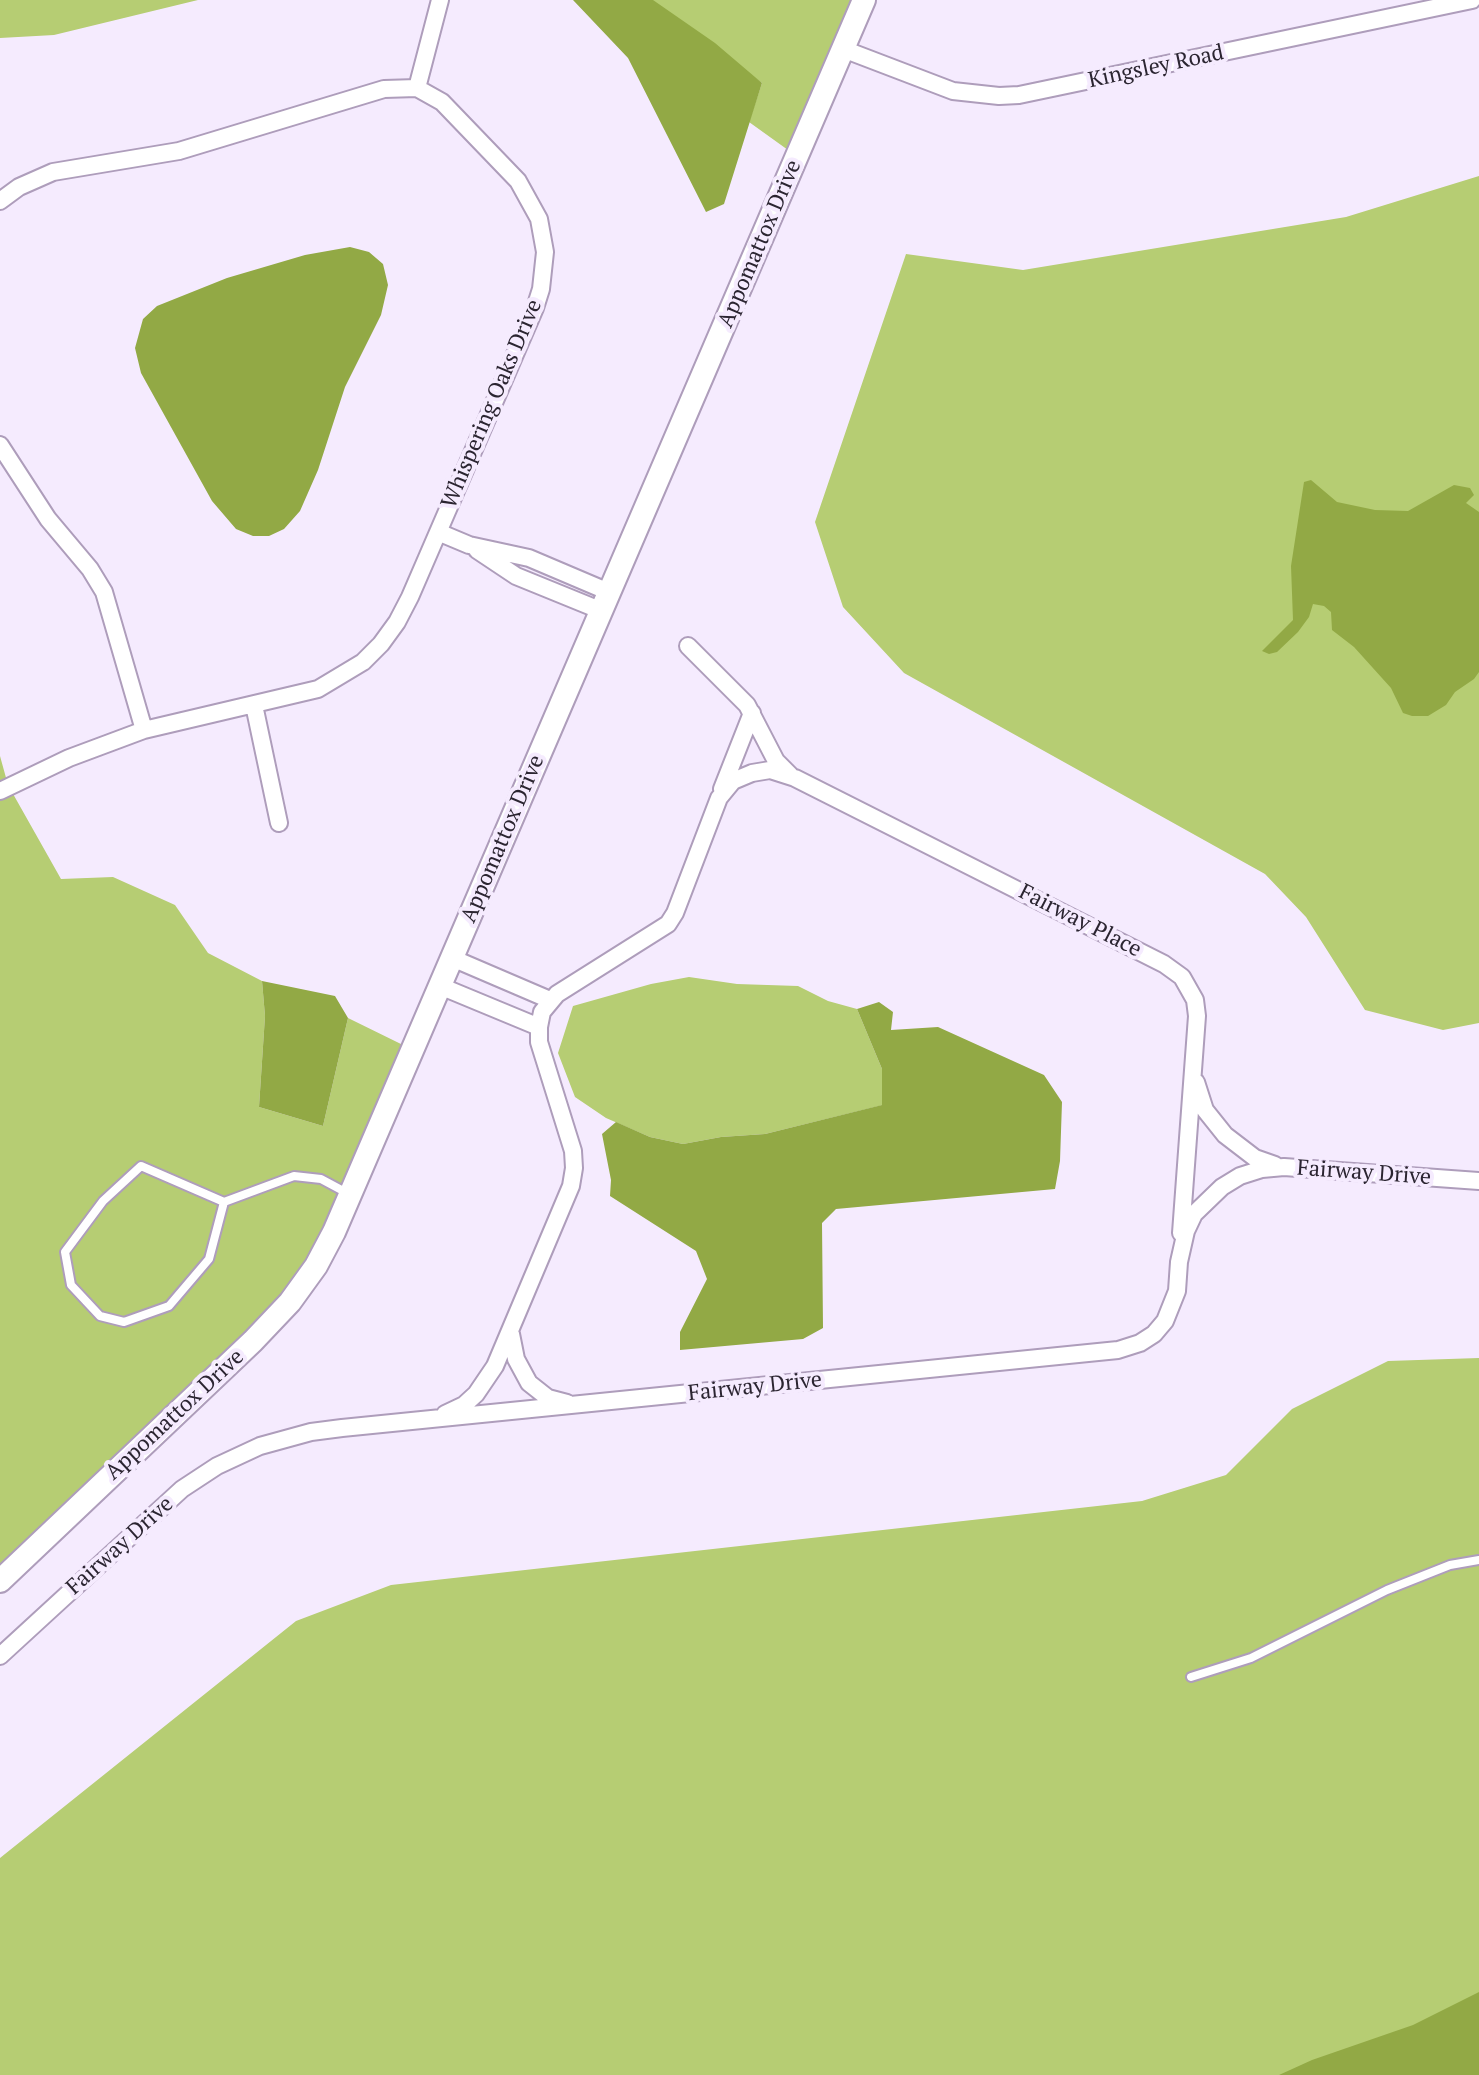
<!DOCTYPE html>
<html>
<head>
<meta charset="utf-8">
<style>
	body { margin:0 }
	canvas { display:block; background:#f5ebfe }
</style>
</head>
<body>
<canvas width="1479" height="2075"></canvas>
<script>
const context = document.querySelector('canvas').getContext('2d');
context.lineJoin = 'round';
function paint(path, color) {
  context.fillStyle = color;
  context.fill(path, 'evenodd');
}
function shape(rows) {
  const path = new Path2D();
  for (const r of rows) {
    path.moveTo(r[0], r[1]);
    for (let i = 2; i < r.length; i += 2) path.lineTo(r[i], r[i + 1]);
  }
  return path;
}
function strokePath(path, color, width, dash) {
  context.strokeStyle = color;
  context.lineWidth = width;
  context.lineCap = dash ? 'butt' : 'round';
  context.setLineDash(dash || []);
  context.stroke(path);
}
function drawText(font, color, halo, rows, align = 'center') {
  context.font = font + ' "PT Serif",serif';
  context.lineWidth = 8;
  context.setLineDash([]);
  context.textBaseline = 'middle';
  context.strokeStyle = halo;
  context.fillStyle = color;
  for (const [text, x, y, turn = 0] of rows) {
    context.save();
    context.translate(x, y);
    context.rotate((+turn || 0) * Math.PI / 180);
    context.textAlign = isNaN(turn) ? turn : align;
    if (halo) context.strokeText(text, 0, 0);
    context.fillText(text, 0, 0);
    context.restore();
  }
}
const green = shape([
	[0,0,198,0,54,35,0,38],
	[645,0,853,0,788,150,749,122,762,83],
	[1479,176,1479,1023,1443,1030,1365,1010,1306,917,1265,874,904,673,843,607,815,522,906,254,1023,270,1346,217],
	[0,756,8,785,61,879,113,877,175,905,208,953,262,981,265,1016,259,1107,323,1126,348,1018,403,1045,324,1228,307,1261,282,1296,245,1334,0,1566],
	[689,977,737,984,798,986,828,1001,857,1009,882,1069,883,1105,765,1134,721,1137,683,1144,650,1137,606,1118,575,1097,558,1053,573,1006,651,984],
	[1479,1358,1479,2075,0,2075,0,1858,296,1621,391,1585,1142,1501,1226,1475,1292,1409,1388,1361]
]);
const water = shape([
	[573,0,653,0,715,43,762,83,724,204,706,212,628,58],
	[350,247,369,252,383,264,388,285,381,315,345,387,318,470,300,511,284,529,269,536,253,536,236,529,212,501,141,373,135,348,143,319,157,306,227,278,305,255],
	[1311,480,1337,502,1375,510,1408,511,1454,485,1470,488,1474,495,1466,503,1479,512,1479,672,1474,679,1455,692,1446,705,1428,716,1412,716,1403,713,1391,688,1354,647,1332,630,1331,612,1324,606,1313,604,1309,617,1298,632,1277,652,1269,654,1262,651,1293,620,1291,566,1304,482],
	[262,981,335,996,348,1018,323,1126,259,1107,265,1016],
	[879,1002,893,1012,891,1030,938,1027,1044,1075,1062,1102,1060,1161,1055,1189,836,1209,822,1223,823,1328,803,1339,680,1350,680,1332,707,1279,696,1251,610,1196,611,1180,602,1134,616,1122,650,1137,683,1144,721,1137,765,1134,882,1105,882,1069,857,1009],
	[1479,1992,1479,2075,1279,2075,1312,2060,1413,2025]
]);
const lane = shape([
	[224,1202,209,1259,169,1306,124,1322,100,1316,71,1285,65,1252,103,1201,141,1166,224,1202,294,1176,321,1179,349,1194],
	[1191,1677,1251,1658,1387,1590,1450,1565,1479,1560]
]);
const street = shape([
	[843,49,953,91,999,96,1019,95,1472,0],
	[417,88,440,0],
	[0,201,19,187,53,172,179,151,384,89,417,88,442,102,518,181,539,219,545,252,541,289,535,308,410,597,397,622,381,644,363,662,318,689,144,730,69,758,0,791],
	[0,445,48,519,90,569,104,592,144,730],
	[438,532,469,545,529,558,609,592],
	[477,550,516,576,602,611],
	[688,646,747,705,776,761,790,775],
	[254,705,279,823],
	[722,789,752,713],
	[452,958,550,1000],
	[440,986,539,1027],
	[1196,1082,1205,1110,1225,1135,1255,1158,1275,1165],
	[511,1334,516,1359,529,1383,548,1398,567,1403],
	[445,1414,464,1405,476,1394,495,1366,571,1186,574,1168,573,1151,539,1042,539,1027,542,1012,557,994,668,924,675,913,719,798,733,781,752,773,770,770,795,778,1164,964,1182,977,1195,1000,1197,1016,1181,1233],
	[0,1656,182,1489,217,1466,260,1446,311,1432,342,1428,1118,1350,1140,1343,1154,1334,1165,1321,1177,1291,1179,1262,1186,1231,1194,1214,1222,1187,1240,1176,1262,1169,1284,1167,1479,1181]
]);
const secondary = shape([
	[0,1581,253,1341,290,1302,316,1266,334,1232,864,0]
]);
const streetNames = [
	["Kingsley Road",1156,67,-12],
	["Appomattox Drive",760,244,-67],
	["Whispering Oaks Drive",492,404,-67],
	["Appomattox Drive",503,839,-67],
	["Fairway Place",1080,921,27],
	["Fairway Drive",1364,1173,4],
	["Fairway Drive",755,1387,-6],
	["Appomattox Drive",175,1415,-43],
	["Fairway Drive",120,1546,-42]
];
paint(green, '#b6cd73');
paint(water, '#92a945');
strokePath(lane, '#ae9dbb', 12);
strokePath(street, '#ae9dbb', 20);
strokePath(secondary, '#ae9dbb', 26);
strokePath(lane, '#fff', 8);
strokePath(street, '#fff', 16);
strokePath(secondary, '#fff', 22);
drawText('22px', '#2b2531', '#f5ebfe', streetNames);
</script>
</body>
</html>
